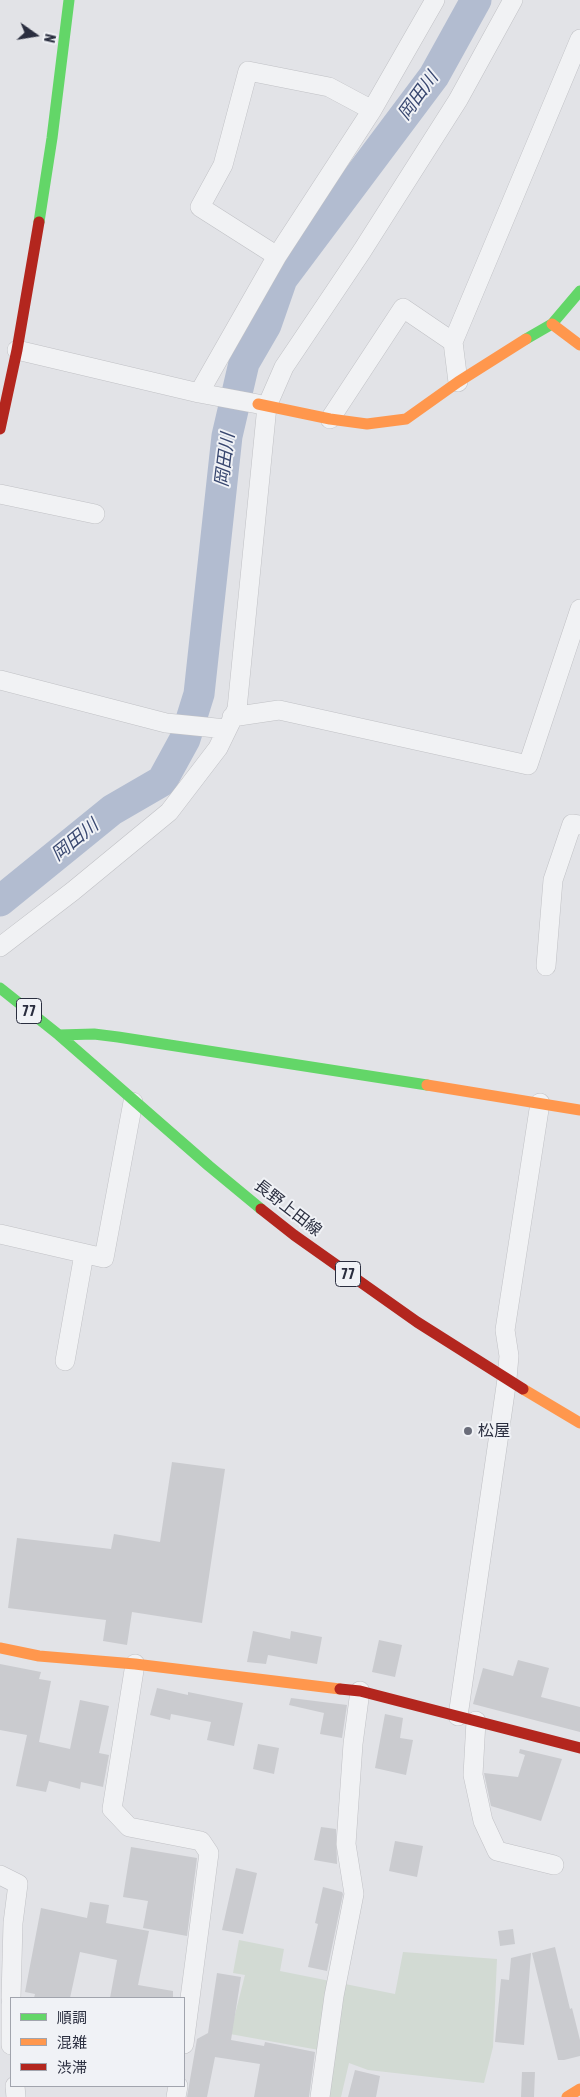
<!DOCTYPE html>
<html>
<head>
<meta charset="utf-8">
<style>
	body { margin:0 }
	#map { position:relative; width:580px; height:2097px; overflow:hidden; background:#e2e3e7; font-family:"Asap Condensed","Noto Sans JP",sans-serif }
	canvas { display:block }
	.legend { position:absolute; left:10px; top:1997px; width:175px; height:90px; box-sizing:border-box; background:#f0f2f6; border:1px solid #a1a4ad; margin:0; padding:6px 9px; list-style:none; font-size:15px; color:#2a2e3f }
	.legend li { display:flex; align-items:center; gap:10px; height:25px }
	.legend b { width:25px; border:1px solid #a1a4ad }
	.north { position:absolute; left:10px; top:10px; width:50px; height:50px; -webkit-text-stroke:4px #f0f2f6; paint-order:stroke; rotate:103deg; font-size:14px; font-weight:700; line-height:20px; text-align:center; color:#2a2e3f }
	.north::after { content:''; display:block; margin:auto; width:18px; height:22px; background:#2a2e3f; clip-path:polygon(50% 0,100% 100%,50% 72%,0 100%) }
</style>
</head>
<body>
<div id="map">
<canvas width="580" height="2097"></canvas>
<ul class="legend">
<li><b style="height:6px;background:#63d668"></b>順調</li>
<li><b style="height:6px;background:#ff974d"></b>混雑</li>
<li><b style="height:6px;background:#b3261e"></b>渋滞</li>
</ul>
<div class="north">N</div>
</div>
<script>
const context = document.querySelector('canvas').getContext('2d');
context.lineJoin = 'round';
function paint(path, color) {
  context.fillStyle = color;
  context.fill(path, 'evenodd');
}
function shape(rows) {
  const path = new Path2D();
  for (const r of rows) {
    path.moveTo(r[0], r[1]);
    for (let i = 2; i < r.length; i += 2) path.lineTo(r[i], r[i + 1]);
  }
  return path;
}
function strokePath(path, color, width, dash) {
  context.strokeStyle = color;
  context.lineWidth = width;
  context.lineCap = dash ? 'butt' : 'round';
  context.setLineDash(dash || []);
  context.stroke(path);
}
function drawText(font, color, halo, rows, align = 'center') {
  context.font = font + ' "Asap Condensed","Noto Sans JP",sans-serif';
  context.lineWidth = 4;
  context.setLineDash([]);
  context.textBaseline = 'middle';
  context.strokeStyle = halo;
  context.fillStyle = color;
  for (const [text, x, y, turn = 0] of rows) {
    context.save();
    context.translate(x, y);
    context.rotate((+turn || 0) * Math.PI / 180);
    context.textAlign = isNaN(turn) ? turn : align;
    if (halo) context.strokeText(text, 0, 0);
    context.fillText(text, 0, 0);
    context.restore();
  }
}
const green = shape([
	[239,1940,284,1949,280,1971,395,1994,403,1952,497,1959,493,2047,484,2083,368,2070,349,2063,341,2097,324,2097,330,2052,230,2034,245,1975,233,1973]
]);
const river = shape([
	[0,901,112,810,162,781,185,739,199,694,227,436,244,363,266,325,282,279,434,76,476,0]
]);
const building = shape([
	[172,1462,225,1469,202,1623,132,1612,127,1645,103,1641,106,1620,8,1608,17,1538,111,1549,114,1534,160,1542],
	[253,1631,290,1639,291,1631,322,1637,317,1664,268,1655,266,1664,247,1662],
	[379,1640,402,1645,395,1677,372,1672],
	[518,1660,549,1668,541,1697,580,1707,580,1732,473,1704,483,1668,513,1676],
	[0,1664,41,1672,39,1679,51,1681,39,1742,70,1749,80,1700,109,1706,99,1753,109,1755,103,1787,81,1782,80,1789,49,1781,46,1792,16,1786,27,1735,0,1730],
	[157,1688,188,1695,188,1692,243,1703,234,1746,207,1740,211,1722,171,1714,170,1720,150,1715],
	[291,1698,347,1705,342,1738,320,1734,324,1713,289,1705],
	[385,1714,403,1718,400,1738,413,1740,406,1775,375,1768],
	[258,1744,279,1748,274,1774,253,1769],
	[520,1749,562,1759,541,1821,491,1806,484,1773,518,1777,525,1755,519,1753],
	[321,1827,336,1829,337,1864,314,1860],
	[395,1841,423,1846,417,1877,389,1871],
	[131,1847,197,1858,187,1936,143,1928,148,1901,123,1897],
	[236,1868,257,1873,243,1934,222,1930],
	[323,1887,342,1892,343,1894,327,1971,308,1967,318,1924,315,1923],
	[90,1902,109,1905,106,1923,149,1931,138,1985,173,1991,173,1998,110,1998,117,1960,80,1952,70,1998,34,1998,35,1994,25,1992,41,1908,87,1918],
	[513,1929,515,1944,500,1946,498,1931],
	[555,1947,570,2009,572,2008,580,2040,580,2056,564,2060,558,2060,532,1953],
	[531,1953,524,2045,495,2042,501,1979,509,1980,511,1958],
	[217,1973,241,1977,231,2040,264,2046,265,2042,315,2052,309,2097,254,2097,260,2064,215,2057,207,2097,187,2097,197,2039,208,2033],
	[355,2070,380,2076,376,2097,348,2097],
	[522,2072,535,2072,534,2097,521,2097]
]);
const street = shape([
	[277,256,200,207,223,165,248,71,329,87,372,110],
	[17,350,199,393,258,404],
	[458,382,453,342,580,39],
	[199,393,277,256,372,110,435,0],
	[330,419,403,308,453,342],
	[0,494,95,514],
	[0,680,166,723,226,729],
	[232,717,279,710,528,765,580,609],
	[0,947,73,891,169,812,218,748,237,709,267,406,284,367,362,251,458,100,513,0],
	[546,966,553,880,572,824,580,825],
	[0,1234,104,1258,133,1102],
	[65,1361,84,1254],
	[135,1664,112,1809,129,1827,201,1841,209,1853,184,2044],
	[458,1716,507,1379,509,1356,505,1330,540,1103],
	[476,1721,473,1775,483,1821,497,1851,554,1865],
	[0,1875,18,1884,13,1923,11,1998],
	[11,2004,11,2045],
	[15,2086,16,2097],
	[176,2097,178,2086],
	[320,2097,334,1996,354,1894,346,1844,353,1744,360,1691]
]);
const fast = shape([
	[39,222,52,138,69,0],
	[526,339,552,324,580,291],
	[0,988,59,1035,209,1166,261,1209],
	[59,1035,94,1034,118,1037,427,1085]
]);
const slow = shape([
	[552,324,580,345],
	[258,404,330,419,367,424,406,419,458,382,526,339],
	[427,1085,580,1110],
	[523,1389,580,1423],
	[0,1648,39,1656,135,1664,340,1689],
	[567,2097,580,2089]
]);
const jam = shape([
	[0,429,17,350,39,222],
	[261,1209,294,1235,417,1322,523,1389],
	[340,1689,360,1691,580,1748]
]);
const markers = [
	[468,1431,5,"#6a6d7a"]
];
const shields = [
	[29,1011,25],
	[348,1274,25]
];
const shieldNames = [
	["77",29,1011],
	["77",348,1274]
];
const streetNames = [
	["長野上田線",288,1208,38]
];
const poiNames = [
	["松屋",478,1431]
];
const waterNames = [
	["岡田川",418,96,-54],
	["岡田川",225,460,-83],
	["岡田川",75,840,-39]
];
paint(green, '#d2dad3');
strokePath(river, '#b2bcd0', 31);
paint(building, '#cacbcf');
strokePath(street, '#c0c1c5', 20);
strokePath(street, '#f1f2f4', 19);
strokePath(fast, '#63d668', 11);
strokePath(slow, '#ff974d', 11);
strokePath(jam, '#b3261e', 11);
for (const [x, y, r, color] of markers) {
  const dot = new Path2D();
  dot.arc(x, y, r, 0, 2 * Math.PI);
  context.fillStyle = color;
  context.fill(dot);
  strokePath(dot, '#f0f2f6', 2);
}
for (const [x, y, w] of shields) {
  const box = new Path2D();
  box.roundRect(x - w / 2, y - 12.5, w, 25, 4);
  context.fillStyle = '#f0f2f6';
  context.fill(box);
  strokePath(box, '#2a2e3f', 1);
}
drawText('bold 15px', '#2a2e3f', null, shieldNames);
drawText('16px', '#2a2e3f', '#f0f2f6', streetNames);
drawText('16px', '#2a2e3f', '#f0f2f6', poiNames, 'left');
drawText('italic 18px', '#38476f', '#f0f2f6', waterNames);
</script>
</body>
</html>
